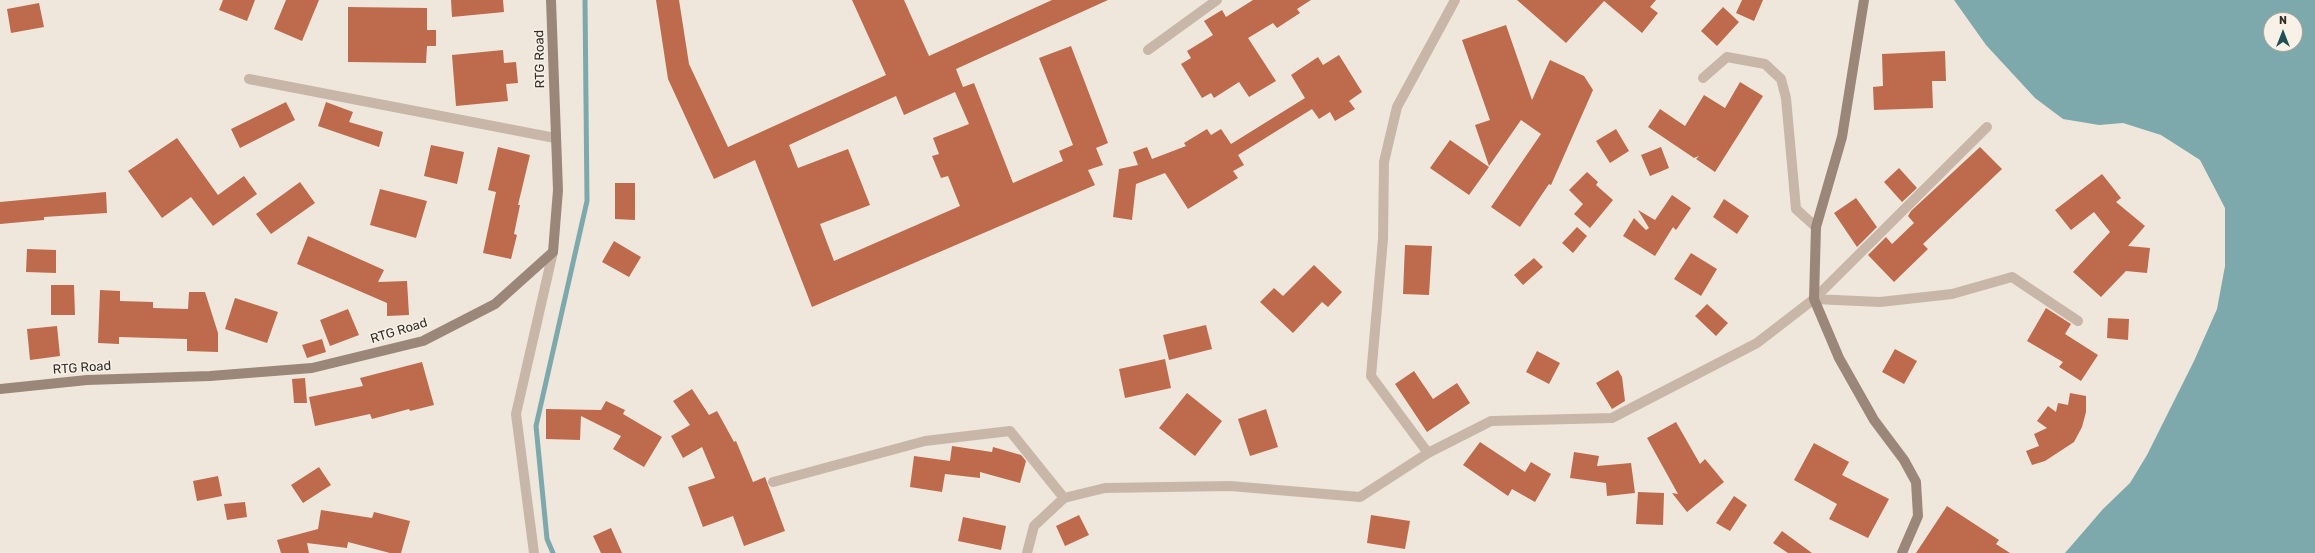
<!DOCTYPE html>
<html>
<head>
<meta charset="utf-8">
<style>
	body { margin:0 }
	#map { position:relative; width:2315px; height:553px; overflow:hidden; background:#f0e7dc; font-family:Rubik,sans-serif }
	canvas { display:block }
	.north { position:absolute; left:2263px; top:12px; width:40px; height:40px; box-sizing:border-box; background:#f8f1e8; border:1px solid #aaa39b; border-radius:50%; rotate:0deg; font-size:11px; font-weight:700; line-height:16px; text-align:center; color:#352d28 }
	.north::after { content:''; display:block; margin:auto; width:14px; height:18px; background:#205054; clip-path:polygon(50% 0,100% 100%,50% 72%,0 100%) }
</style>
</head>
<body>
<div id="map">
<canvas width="2315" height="553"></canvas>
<div class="north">N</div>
</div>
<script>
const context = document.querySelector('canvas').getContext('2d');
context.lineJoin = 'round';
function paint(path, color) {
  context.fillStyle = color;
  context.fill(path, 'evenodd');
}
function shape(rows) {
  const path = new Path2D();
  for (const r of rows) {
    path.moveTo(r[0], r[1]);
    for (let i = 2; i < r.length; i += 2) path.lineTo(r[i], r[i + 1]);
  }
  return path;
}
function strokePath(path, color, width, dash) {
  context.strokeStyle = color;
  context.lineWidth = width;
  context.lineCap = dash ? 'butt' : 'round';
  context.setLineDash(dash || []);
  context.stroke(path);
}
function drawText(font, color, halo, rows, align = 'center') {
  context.font = font + ' Rubik,sans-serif';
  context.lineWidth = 3;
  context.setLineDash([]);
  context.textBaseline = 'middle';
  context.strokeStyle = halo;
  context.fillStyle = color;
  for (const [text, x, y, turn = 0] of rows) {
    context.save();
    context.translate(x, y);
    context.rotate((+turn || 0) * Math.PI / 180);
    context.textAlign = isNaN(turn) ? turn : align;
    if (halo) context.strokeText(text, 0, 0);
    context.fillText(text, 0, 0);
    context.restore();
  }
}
const water = shape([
	[1954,0,2315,0,2315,553,2065,553,2103,509,2130,483,2147,455,2194,361,2217,309,2225,266,2225,208,2200,160,2161,135,2123,123,2099,125,2063,119,2035,98,1986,45],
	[2271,20,2295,20,2295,44,2271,44]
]);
const stream = shape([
	[553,553,547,539,536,426,587,201,585,0]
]);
const building = shape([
	[223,0,255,0,247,21,219,10],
	[286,0,319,0,302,41,274,29],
	[451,0,503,0,504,12,452,17],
	[656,0,679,0,689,64,728,147,886,75,852,0,904,0,929,56,1052,0,1108,0,956,69,963,87,974,83,1013,183,1063,161,1059,151,1073,145,1039,58,1071,46,1108,143,1096,148,1103,165,1088,170,1095,185,812,307,755,160,714,179,668,79],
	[955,92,969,124,933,138,939,154,932,156,941,178,948,176,960,206,834,261,820,224,870,205,848,149,798,168,789,145,896,96,904,115],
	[1253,0,1311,0,1297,9,1300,13,1277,28,1273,23,1248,38,1276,81,1249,97,1239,82,1214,98,1211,93,1202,98,1181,64,1191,58,1187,51,1213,35,1204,21,1222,10,1226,17],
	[1517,0,1656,0,1650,7,1658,13,1642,33,1604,1,1566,43],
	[1742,0,1763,0,1754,21,1736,13],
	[39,3,44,27,11,33,7,9],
	[348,7,427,8,427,30,436,30,436,46,427,46,426,63,348,62],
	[1723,7,1739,22,1717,46,1701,31],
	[1506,25,1532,100,1550,60,1584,76,1593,90,1551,185,1549,184,1520,227,1491,207,1541,134,1521,120,1489,166,1475,125,1490,120,1462,40],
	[503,50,504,63,516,62,518,83,506,84,508,101,456,106,452,55],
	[1945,51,1946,81,1932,81,1933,108,1874,110,1873,87,1883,86,1882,54],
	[1339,55,1362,92,1349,101,1355,109,1335,121,1330,112,1319,119,1312,109,1238,155,1244,165,1233,171,1238,178,1188,209,1165,173,1136,184,1132,220,1113,217,1119,169,1138,165,1133,152,1147,147,1152,159,1186,146,1184,143,1207,129,1211,135,1221,129,1231,144,1305,98,1291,75,1318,57,1323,65],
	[1740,82,1763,96,1715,172,1696,159,1699,156,1694,158,1648,127,1660,109,1685,126,1704,95,1725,108],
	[286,102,295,120,240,148,231,129],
	[326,102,353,112,349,122,383,132,379,147,318,126],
	[1616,129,1629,151,1610,163,1596,141],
	[177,138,218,195,244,176,257,194,213,226,191,197,162,218,128,171],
	[1450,140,1489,167,1469,195,1430,168],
	[431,145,464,152,457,184,424,176],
	[498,147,530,155,518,205,520,205,514,234,517,235,511,259,483,253,496,192,488,190],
	[1661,147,1669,168,1650,176,1641,155],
	[1980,147,2002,169,1923,244,1928,249,1894,282,1868,255,1886,237,1892,244,1914,223,1908,216,1911,211],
	[1899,168,1917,188,1902,202,1884,182],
	[1587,172,1598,182,1596,185,1613,200,1590,228,1574,214,1583,204,1569,190],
	[2102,174,2121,198,2116,202,2145,226,2128,246,2150,248,2147,273,2126,271,2101,297,2073,272,2110,232,2094,212,2071,230,2055,210],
	[300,182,315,203,271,234,256,214],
	[615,183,635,183,635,220,615,219],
	[380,189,427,201,416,238,370,225],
	[106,192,107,213,44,217,44,220,0,224,0,202],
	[1672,195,1691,208,1676,230,1673,227,1655,256,1623,236,1634,218,1646,230,1649,228,1638,210,1655,220],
	[1856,198,1877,227,1857,247,1834,213],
	[1724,199,1749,216,1737,234,1713,217],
	[1577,227,1587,236,1573,253,1562,243],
	[308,236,384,270,378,282,407,281,409,315,387,316,387,303,297,264],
	[614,241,641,257,629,277,602,262],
	[1405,245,1432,246,1429,295,1403,294],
	[27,249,56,250,56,273,26,272],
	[1691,253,1717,269,1701,296,1674,279],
	[1534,258,1543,267,1523,285,1514,275],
	[1314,265,1342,292,1328,307,1322,302,1293,333,1260,302,1274,288,1283,296],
	[51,285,74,285,75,315,51,315],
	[100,290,120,291,120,301,153,302,153,308,188,309,189,292,205,292,218,333,218,352,187,351,187,339,119,337,119,344,98,343],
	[235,298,278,312,267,343,225,329],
	[1707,304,1728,323,1716,336,1695,316],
	[2046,308,2071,324,2065,334,2098,355,2081,381,2059,367,2063,362,2027,341],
	[348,309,359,335,330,346,320,320],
	[2108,318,2129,319,2128,340,2107,338],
	[1206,325,1212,349,1169,360,1163,335],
	[57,326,60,356,30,360,27,329],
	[322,339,326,352,307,358,302,345],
	[1895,349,1917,361,1904,384,1882,372],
	[1537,351,1560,363,1549,384,1526,372],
	[1165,359,1171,388,1125,398,1119,369],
	[422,362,434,405,410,411,409,409,372,419,370,414,315,426,309,397,363,386,360,378],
	[1618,370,1622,377,1625,401,1612,409,1596,383],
	[1414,371,1433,399,1457,383,1470,403,1427,432,1395,384],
	[305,378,307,403,294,403,292,379],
	[692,389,709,415,717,411,734,442,736,441,753,482,765,477,785,531,744,546,733,516,703,527,688,487,715,478,702,447,683,458,671,436,690,425,673,401],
	[1187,393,1222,421,1195,456,1159,428],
	[2070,393,2086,396,2086,412,2082,427,2074,442,2045,461,2032,465,2026,451,2039,446,2034,434,2047,428,2037,421,2048,406,2056,412,2058,403,2068,405],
	[606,401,625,410,623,414,662,437,644,467,613,449,621,436,581,416,580,440,546,439,546,409,601,410],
	[1266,409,1278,447,1250,456,1238,419],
	[1676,422,1700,464,1705,459,1724,482,1687,512,1672,493,1678,494,1647,438],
	[1480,442,1525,472,1531,462,1551,474,1535,502,1512,489,1508,496,1463,465],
	[1814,443,1849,462,1842,475,1889,499,1868,538,1829,519,1837,504,1794,480],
	[952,446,992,452,993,447,1021,455,1026,461,1020,483,980,472,980,478,945,474,942,492,910,487,914,456,950,461],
	[1574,452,1599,456,1597,466,1631,463,1635,493,1607,496,1606,483,1570,478],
	[319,467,331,485,303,503,291,485],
	[218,476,222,496,197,501,193,481],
	[1638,492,1664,493,1663,525,1636,524],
	[1734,496,1747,505,1730,531,1716,523],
	[245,502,247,517,227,520,224,504],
	[1947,506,1999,540,1996,544,2010,553,1916,553],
	[321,510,372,518,374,512,410,521,401,553,390,553,348,542,347,548,307,543,309,553,281,553,277,540,318,529],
	[1079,515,1089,535,1065,546,1056,526],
	[1371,515,1410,521,1405,549,1367,543],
	[963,517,1006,526,1001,550,958,541],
	[611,528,622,553,601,553,593,536],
	[1782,531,1812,553,1788,553,1773,543]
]);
const minor = shape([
	[1148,50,1217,0],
	[1703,78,1727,57,1765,64,1781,79,1786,98,1796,209,1816,227],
	[249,79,555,138],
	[1814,299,1880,302,1952,294,2012,277,2078,321],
	[1814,299,1987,127],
	[1428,453,1371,376,1383,239,1384,162,1397,107,1455,0],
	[773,482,925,441,1010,431,1064,498],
	[534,553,516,414,553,252]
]);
const tertiary = shape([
	[1027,553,1034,526,1064,498,1105,488,1230,486,1360,497,1428,453,1491,421,1612,418,1757,343,1814,299]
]);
const secondary = shape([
	[1864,0,1842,137,1816,227,1814,299,1839,358,1874,420,1904,460,1916,482,1918,516,1902,553],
	[0,389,87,380,210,376,312,368,423,341,495,304,553,252,558,190,551,0]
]);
const streetNames = [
	["RTG Road",540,59,-91],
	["RTG Road",399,331,-17],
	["RTG Road",82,368,-4]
];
paint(water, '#7da9ac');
strokePath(stream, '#7da9ac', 5);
paint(building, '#be6a4c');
strokePath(minor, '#c8b7a9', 10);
strokePath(tertiary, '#c8b7a9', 10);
strokePath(secondary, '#9b877a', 10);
drawText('13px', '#352d28', '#f8f1e8', streetNames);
</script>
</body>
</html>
